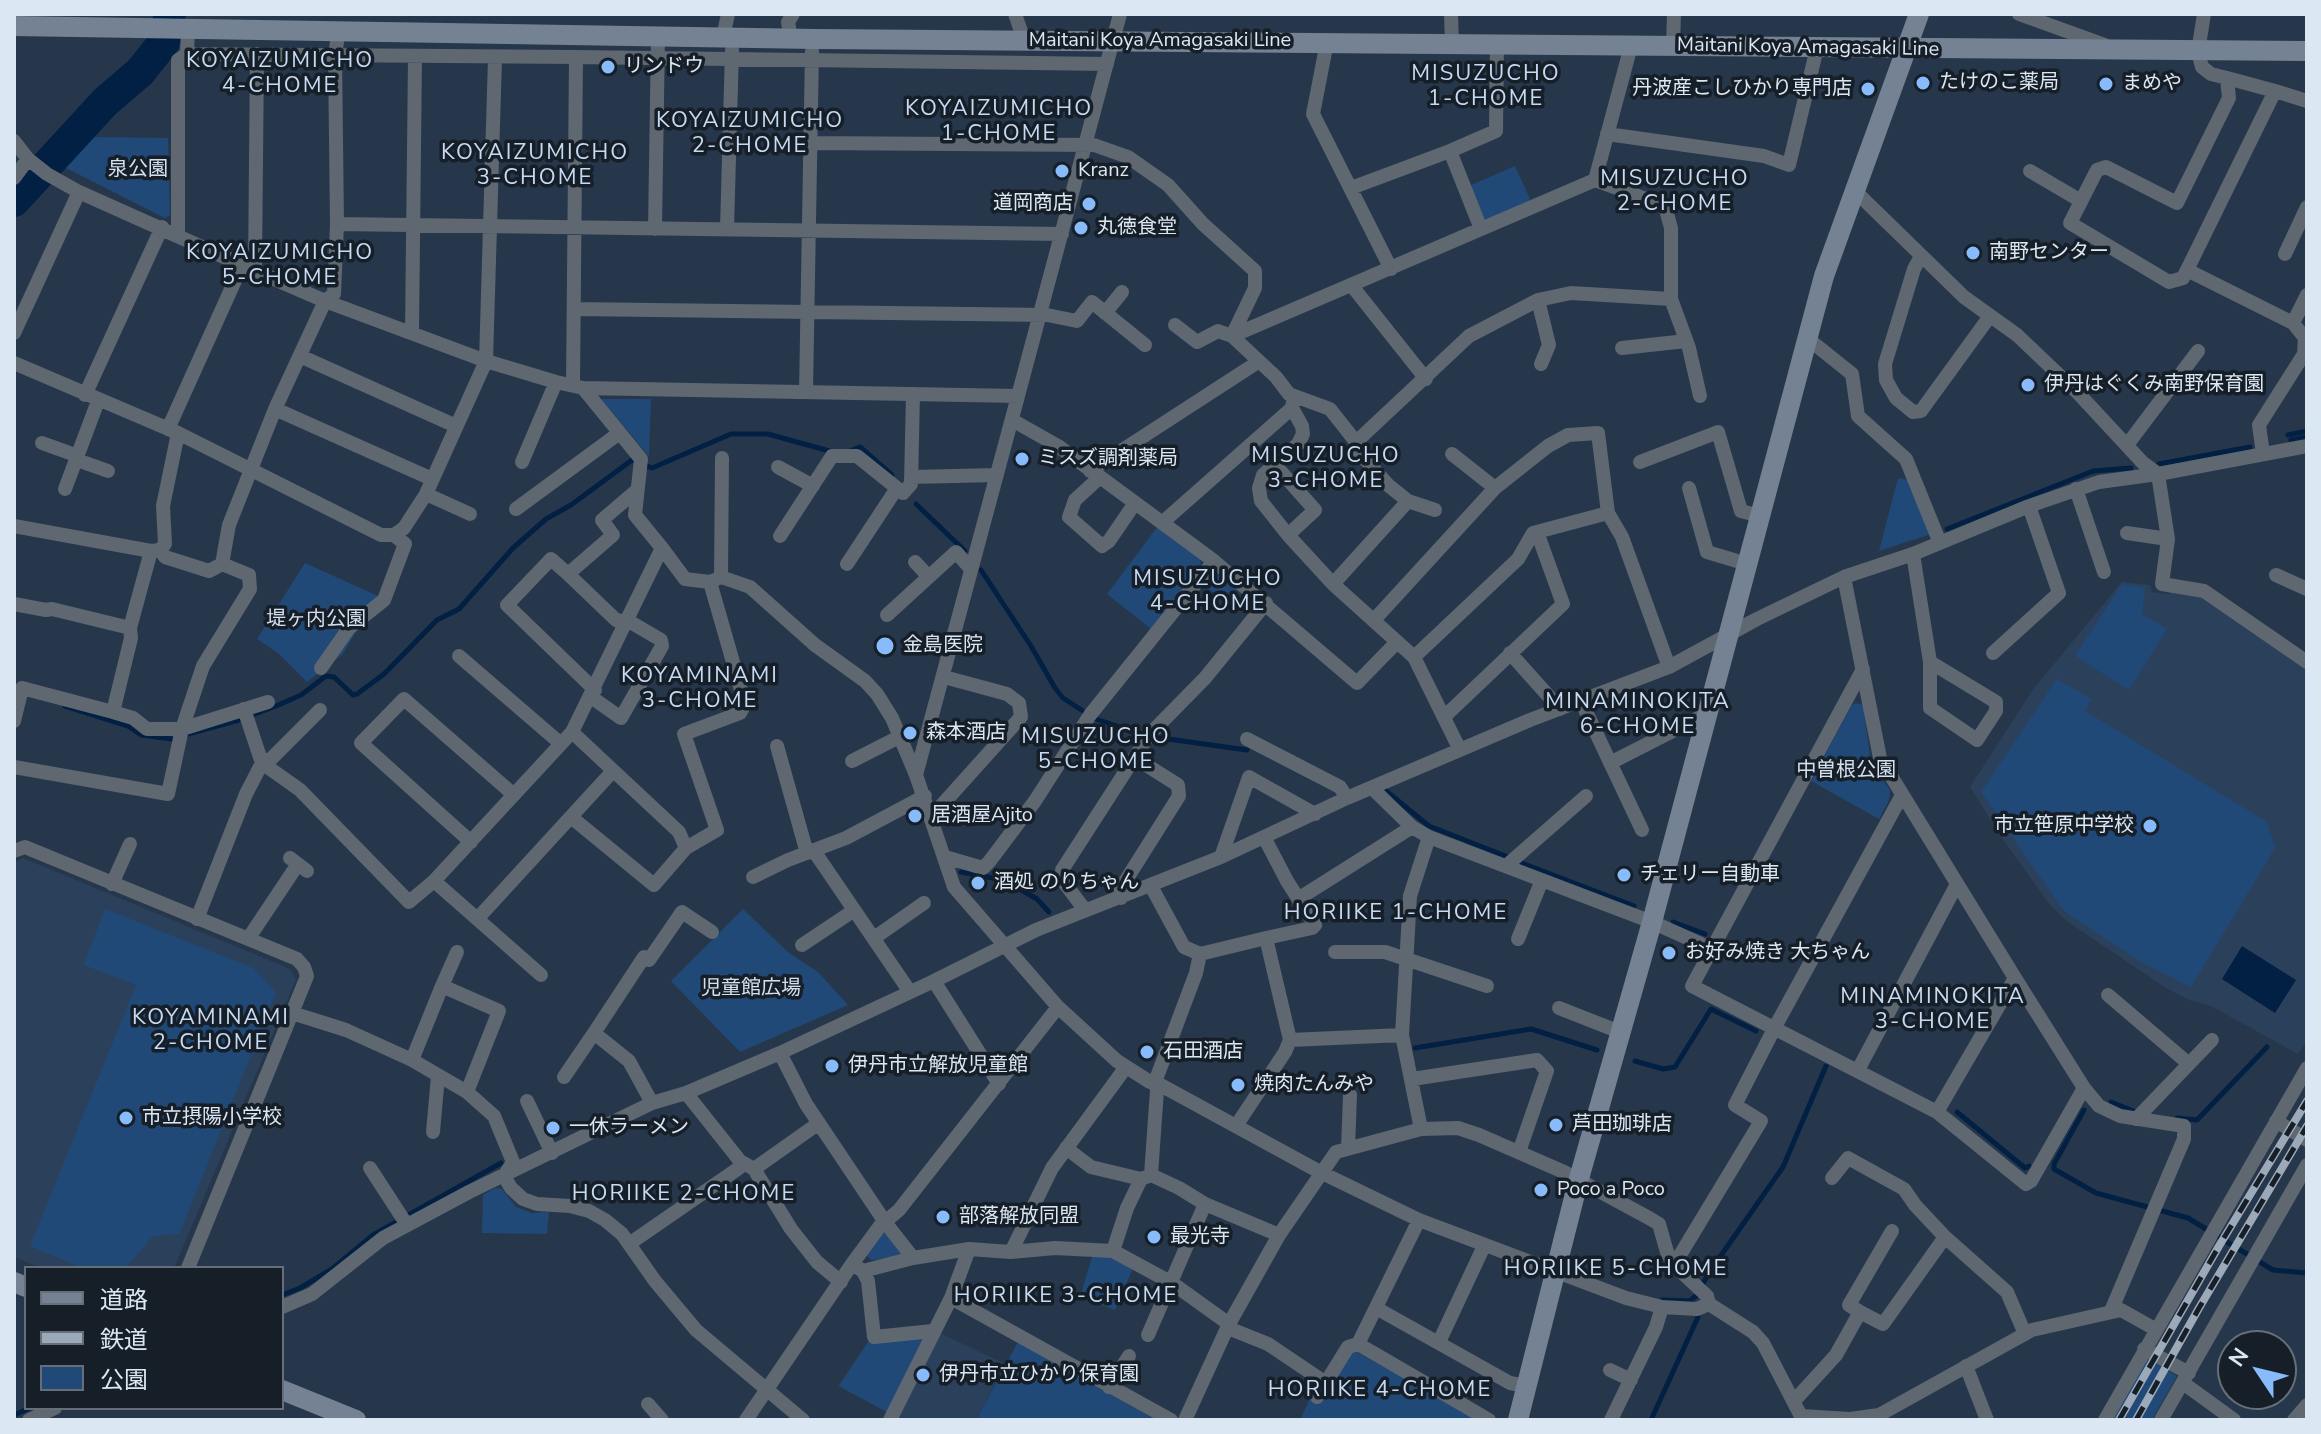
<!DOCTYPE html>
<html>
<head>
<meta charset="utf-8">
<style>
	body { margin:0 }
	#map { position:relative; width:2321px; height:1434px; overflow:hidden; background:#26374b; font-family:"Nunito Sans","Noto Sans JP",sans-serif }
	canvas { display:block }
	.frame { position:absolute; inset:0; border:16px solid #dce7f4; pointer-events:none }
	.legend { position:absolute; left:24px; top:1266px; width:260px; height:144px; box-sizing:border-box; background:#161e27; border:2px solid #656e79; margin:0; padding:10px 14px; list-style:none; font-size:24px; color:#dce7f4 }
	.legend li { display:flex; align-items:center; gap:16px; height:40px }
	.legend b { width:40px; border:2px solid #656e79 }
	.north { position:absolute; left:2217px; top:1330px; width:80px; height:80px; box-sizing:border-box; background:#161e27; border:2px solid #656e79; border-radius:50%; rotate:305deg; font-size:22px; font-weight:700; line-height:32px; text-align:center; color:#dce7f4 }
	.north::after { content:''; display:block; margin:auto; width:28px; height:36px; background:#87bbfb; clip-path:polygon(50% 0,100% 100%,50% 72%,0 100%) }
</style>
</head>
<body>
<div id="map">
<canvas width="2321" height="1434"></canvas>
<div class="frame"></div>
<ul class="legend">
<li><b style="height:10px;background:#758293"></b>道路</li>
<li><b style="height:10px;background:#9ca9b9"></b>鉄道</li>
<li><b style="height:22px;background:#204978"></b>公園</li>
</ul>
<div class="north">N</div>
</div>
<script>
const context = document.querySelector('canvas').getContext('2d');
context.lineJoin = 'round';
function paint(path, color) {
  context.fillStyle = color;
  context.fill(path, 'evenodd');
}
function shape(rows) {
  const path = new Path2D();
  for (const r of rows) {
    path.moveTo(r[0], r[1]);
    for (let i = 2; i < r.length; i += 2) path.lineTo(r[i], r[i + 1]);
  }
  return path;
}
function strokePath(path, color, width, dash) {
  context.strokeStyle = color;
  context.lineWidth = width;
  context.lineCap = dash ? 'butt' : 'round';
  context.setLineDash(dash || []);
  context.stroke(path);
}
function drawText(font, color, halo, rows, align = 'center') {
  context.font = font + ' "Nunito Sans","Noto Sans JP",sans-serif';
  context.lineWidth = 7;
  context.setLineDash([]);
  context.textBaseline = 'middle';
  context.strokeStyle = halo;
  context.fillStyle = color;
  for (const [text, x, y, turn = 0] of rows) {
    context.save();
    context.translate(x, y);
    context.rotate((+turn || 0) * Math.PI / 180);
    context.textAlign = isNaN(turn) ? turn : align;
    if (halo) context.strokeText(text, 0, 0);
    context.fillText(text, 0, 0);
    context.restore();
  }
}
const built = shape([
	[2122,582,2150,585,2152,592,2169,594,2173,590,2202,595,2307,667,2307,1040,2298,1054,2211,1006,2189,1000,2166,988,2068,922,2050,905,2000,835,1970,787,2034,688],
	[23,858,290,969,296,979,174,1268,41,1268,14,1257,14,863],
	[940,1333,1005,1364,976,1420,892,1420,888,1413,838,1386,868,1342]
]);
const green = shape([
	[91,137,168,138,170,215,165,218,64,167],
	[1515,166,1531,201,1487,220,1483,218,1469,186],
	[601,399,651,399,649,456],
	[1898,478,1910,480,1931,534,1879,551],
	[1158,526,1200,559,1201,565,1151,629,1107,594],
	[305,563,378,596,342,655,307,682,278,653,257,639],
	[1212,573,1218,573,1239,588,1227,603,1203,585],
	[2122,584,2145,588,2142,614,2167,629,2129,690,2075,656],
	[2057,679,2091,699,2085,711,2267,822,2275,848,2191,987,2141,962,2064,911,1981,792],
	[1856,703,1863,705,1871,763,1890,790,1889,800,1879,819,1811,781,1852,705],
	[105,909,253,968,276,992,179,1234,153,1236,125,1268,82,1268,30,1246,136,985,84,965],
	[743,909,789,953,818,972,848,1005,740,1052,671,981],
	[495,1188,502,1189,516,1207,532,1213,549,1212,547,1234,482,1233,483,1195],
	[883,1233,888,1234,903,1255,901,1258,871,1260,866,1255],
	[1108,1253,1134,1266,1115,1310,1080,1297,1093,1254],
	[920,1338,922,1340,887,1412,839,1386,869,1341],
	[1018,1342,1156,1420,976,1420],
	[1353,1350,1480,1420,1300,1420,1311,1396],
	[2147,1359,2177,1376,2152,1420,2113,1420]
]);
const water = shape([
	[2242,946,2296,980,2275,1013,2222,979]
]);
const stream = shape([
	[2288,435,2307,431],
	[2291,440,2307,437],
	[850,451,860,447,892,475],
	[2159,464,2250,447],
	[916,504,965,551],
	[1947,529,2093,471,2131,468],
	[981,570,1031,646,1055,688,1063,698,1086,713],
	[65,706,128,726,141,735,172,739],
	[1096,719,1143,735],
	[188,734,239,720,276,706,301,695,326,676,334,677,353,695,357,694,384,674,437,620,459,609,513,548,546,519,571,505,632,460,652,468,731,434,768,434,833,452],
	[1154,737,1247,750],
	[1386,791,1429,826,1508,857],
	[1519,862,1634,906],
	[961,872,993,878,1016,887,1037,899,1049,912],
	[1673,922,1705,934],
	[1415,1048,1531,1029,1597,1050],
	[1635,1061,1663,1069,1675,1067,1711,1009,1756,1031],
	[2111,1102,2136,1112],
	[2084,1110,2054,1164,2054,1169,2096,1193,2188,1218,2273,1270,2307,1273],
	[1957,1112,2025,1168,2029,1166],
	[2177,1118,2197,1120,2267,1047],
	[1702,1286,1708,1274,1783,1167,1826,1066],
	[282,1295,300,1288,332,1269,373,1235,501,1163],
	[1662,1300,1690,1301,1697,1295],
	[14,1415,30,1408],
	[1651,1420,1698,1317]
]);
const river = shape([
	[14,201,105,102,140,72,164,42,170,14]
]);
const street = shape([
	[1015,14,1024,40],
	[1451,14,1452,44],
	[2019,14,2105,45],
	[723,37,728,14],
	[791,38,788,22,793,14],
	[1327,42,1313,114,1391,269],
	[1673,46,1674,14],
	[187,54,576,57],
	[2227,78,2275,91],
	[1607,134,1764,156,1789,165,1817,48],
	[14,141,28,159,47,174,79,192,242,265,325,301,486,361,556,382,583,388,1018,396,916,775,954,887,1058,1007,1117,1061,1150,1082,1155,1082,1320,1172,1419,1220,1626,1298,1662,1307],
	[810,143,1094,145,1128,157,1168,185,1203,224,1255,271,1255,288,1232,336,1595,180,1665,206,1671,228,1671,299,1571,293,1538,300,1469,336,1356,442,1330,409,1289,394,1276,377,1232,336,1218,331,1197,342,1175,325],
	[1450,151,1481,229],
	[2030,171,2081,201],
	[14,178,28,159],
	[1595,180,1631,46],
	[1351,188,1450,151,1496,131,1497,44],
	[1854,190,1964,297,2017,335,2078,393,2143,463,2158,474,2168,539,2162,584,2204,591,2307,662],
	[337,224,1062,234],
	[655,229,658,36],
	[727,229,732,50],
	[178,235,178,60,187,54,188,28],
	[2285,254,2307,207],
	[1921,256,1914,269,1885,364,1886,380,1896,398,1913,412,1921,411,1990,316],
	[255,269,257,54],
	[2187,270,2183,278,2169,282,2070,223,2097,170,2106,167,2177,203,2229,98,2227,78,2211,74,2202,67,2198,52,2204,14],
	[1352,286,1426,379],
	[1671,299,1689,348,1700,396],
	[1538,300,1549,345,1541,364],
	[574,309,1047,315,1077,321,1092,302,1145,345],
	[1105,313,1122,292],
	[2293,323,2307,295],
	[14,333,79,192],
	[412,333,415,56],
	[1807,338,1852,374,1858,416,1906,459,1940,543],
	[1622,348,1686,341],
	[300,356,456,426],
	[14,363,178,433,163,506,165,544,160,550,151,551,130,628],
	[573,385,576,57,1107,64],
	[806,392,812,51],
	[85,395,162,227],
	[1018,396,1120,14],
	[1292,408,1302,426,1303,434,1298,444,1263,475,1259,488,1261,501,1288,535,1333,584,1414,657,1460,750],
	[275,409,432,479],
	[1012,420,1058,446,1214,561,1357,683,1397,642],
	[168,429,242,265],
	[178,433,381,535,394,535,404,528,426,494,486,361,495,58],
	[1356,442,1357,450,1388,485,1408,501,1435,510],
	[42,443,78,456],
	[2127,445,2198,351],
	[1452,454,1495,488],
	[2263,454,2259,425,2304,354,2305,338,2293,323,2187,270,2275,91,2307,101],
	[77,460,108,471],
	[522,462,556,382],
	[1640,462,1718,432,1741,511,1760,516],
	[1274,464,1315,510,1288,535],
	[778,467,813,486],
	[1090,471,1258,362],
	[911,477,997,475],
	[1099,478,1075,500,1069,517,1102,546,1109,541,1135,503],
	[1689,488,1707,552,1747,564],
	[65,489,98,401],
	[2076,489,2104,572],
	[426,494,470,514],
	[516,509,618,434],
	[1163,522,1292,408,1293,401],
	[14,526,151,551],
	[2127,533,2168,539],
	[780,536,832,456,857,456,903,493,911,484,913,394],
	[662,548,685,579,710,582,721,577,750,587,815,645,865,681,877,694,892,718,916,775],
	[160,550,165,557,209,571,222,564],
	[1913,554,1930,662,1930,708,1977,740,1996,711,1996,702,1930,662],
	[915,562,929,577],
	[847,564,897,488],
	[568,574,616,620,632,623,661,640,662,646,621,718,591,697],
	[2276,575,2307,589],
	[721,577,722,458],
	[1844,577,1880,758,2015,978,2084,1088,2099,1106,2120,1116,2184,1126,2184,1139,2111,1311],
	[1333,584,1408,501],
	[14,604,46,610,52,609,130,628,131,638,113,712,22,688,14,721],
	[887,615,956,552,971,569],
	[1374,620,1495,488,1548,446,1568,435,1598,433,1608,513,1622,537,1669,667],
	[1510,653,1560,709],
	[1993,653,2059,593,2029,506],
	[459,656,560,743],
	[1414,657,1518,559,1533,533,1608,513],
	[321,668,349,628,384,600,405,544,394,535],
	[1863,669,1692,986,1937,1112,2026,1184,2031,1181,2084,1088],
	[595,690,507,605,551,559,568,574,613,535,602,520,636,491],
	[1581,701,1642,830],
	[320,710,271,759,262,763,300,790,409,902,434,881,572,732,662,548,635,515,641,459,583,388],
	[113,712,133,718,147,729,182,729,268,702],
	[1444,717,1563,604,1537,532],
	[572,732,679,832,686,848],
	[1247,739,1340,787,1347,798],
	[777,746,807,853],
	[852,761,901,736],
	[1610,763,1708,713],
	[14,767,168,794,182,729,203,666,250,589,249,575,222,564,229,525,275,409,325,301,334,294,337,224,335,54,339,30],
	[1372,788,1412,827,1429,837,1410,896,1402,1035,1421,1129,1458,1128,1479,1135,1564,1172,1649,1218,1659,1224,1667,1252,1674,1265],
	[932,816,1021,717,1019,703,1007,694,944,677],
	[571,817,654,885,686,848,717,830,684,734,740,713,745,704,710,582],
	[1264,837,1287,881,1315,925,1312,928,1266,938,1290,1040],
	[1429,837,1652,922,1712,949],
	[471,842,361,743,404,699,514,795],
	[14,851,25,847,297,959,304,967,307,976,303,986,188,1268],
	[814,851,910,992],
	[945,857,983,868,989,862,1035,801,1090,715,1214,561],
	[1221,857,1249,777,1315,814],
	[290,858,307,871],
	[1506,866,1586,796],
	[753,877,788,860,846,838,925,796],
	[434,881,541,975],
	[112,884,130,844],
	[1121,898,1121,888,1179,796,1178,785,1135,758],
	[1298,899,1412,827],
	[1085,910,1063,881,1062,870,1149,735,1205,678,1266,603],
	[478,918,612,772],
	[197,919,246,794,262,763,244,709],
	[874,938,924,903],
	[248,939,298,864],
	[1518,939,1542,880],
	[802,945,853,911],
	[1335,952,1385,952,1487,986],
	[1200,954,1266,938],
	[934,981,999,1084],
	[442,986,457,952],
	[2108,995,2189,1064],
	[1559,1008,1620,1032],
	[292,1013,346,1030,412,1060,467,1092,494,1116,513,1162,504,1176,511,1188,523,1199,537,1204,570,1206,589,1211,605,1220,622,1234,655,1281,696,1330,803,1420],
	[780,1053,806,1104,885,1222,913,1258],
	[412,1060,442,986,499,1011,467,1092],
	[1858,1070,1957,884],
	[564,1077,594,1033],
	[1412,1079,1537,1060,1547,1071,1519,1152],
	[686,1093,740,1161,754,1169,791,1229,817,1262,841,1282],
	[527,1101,552,1153],
	[652,1103,629,1061,594,1033,644,957,649,960,682,912,712,932],
	[1937,1112,2015,978],
	[2136,1119,2212,1040],
	[2276,1121,2307,1140],
	[1236,1126,1285,1052,1290,1040,1402,1035],
	[433,1132,438,1076],
	[1066,1148,1091,1167,1141,1179,1151,1175,1179,1188,1205,1204,1279,1235],
	[1348,1148,1350,1095],
	[370,1168,407,1225],
	[754,1169,819,1123],
	[1151,1175,1157,1090,1155,1082,1196,973,1200,954,1184,947,1151,886],
	[1832,1178,1848,1158,1904,1189,1915,1205,1945,1237,2007,1292,2025,1334],
	[629,1244,739,1168,740,1161],
	[1113,1251,1127,1208,1141,1179],
	[1011,1252,1052,1168,1126,1067],
	[852,1264,863,1271,913,1258,969,1249,1011,1252,1055,1248,1113,1251,1172,1283,1229,1324],
	[863,1271,868,1281,874,1337,933,1331],
	[951,1298,1171,1420],
	[282,1307,312,1294,383,1238,469,1192,652,1103,686,1093,780,1053,934,981,1036,930,1221,857,1347,798,1530,720,1669,667,1757,619,1844,577,1913,554,2029,506,2099,482,2158,474,2307,446],
	[1376,1308,1510,1383,1526,1386],
	[1860,1312,1849,1305,1892,1231],
	[1228,1328,1268,1344,1326,1383],
	[1148,1335,1205,1204],
	[1439,1342,1484,1246],
	[1358,1344,1489,1420],
	[2144,1349,2189,1373],
	[1966,1366,1987,1420],
	[1610,1370,1631,1380],
	[2183,1383,2234,1420],
	[1109,1387,1129,1356],
	[1317,1397,1348,1347,1358,1344,1419,1220],
	[1794,1401,1836,1355,1860,1312,1883,1324,1945,1237],
	[648,1404,662,1420],
	[1801,1416,1850,1419,1879,1415,2032,1330,2121,1310,2155,1329],
	[29,1420,55,1408],
	[746,1420,852,1264,880,1226,899,1210,1058,1007],
	[890,1420,951,1298,969,1249],
	[1185,1420,1229,1324,1279,1235,1336,1152,1421,1129],
	[1611,1420,1656,1327,1662,1307,1697,1309,1709,1304],
	[1803,1420,1763,1343,1753,1332,1709,1304,1707,1296,1674,1265,1761,1121,1735,1105,1775,1027,1902,795],
	[2105,1420,2307,1068],
	[2161,1420,2307,1165],
	[2294,1420,2307,1405]
]);
const secondary = shape([
	[14,26,815,39,2307,51],
	[14,1282,26,1287],
	[282,1390,356,1420],
	[1518,1420,1578,1182,1652,922,1824,276,1919,14]
]);
const rail = shape([
	[2119,1420,2219,1246,2307,1101],
	[2136,1420,2199,1308,2307,1126]
]);
const markers = [
	[608,67,8,"#87bbfb"],
	[1923,83,8,"#87bbfb"],
	[2106,84,8,"#87bbfb"],
	[1868,89,8,"#87bbfb"],
	[1062,171,8,"#87bbfb"],
	[1089,204,8,"#87bbfb"],
	[1081,228,8,"#87bbfb"],
	[1973,253,8,"#87bbfb"],
	[2028,385,8,"#87bbfb"],
	[1022,459,8,"#87bbfb"],
	[885,646,10,"#87bbfb"],
	[910,733,8,"#87bbfb"],
	[915,816,8,"#87bbfb"],
	[2150,826,8,"#87bbfb"],
	[1624,875,8,"#87bbfb"],
	[978,883,8,"#87bbfb"],
	[1669,953,8,"#87bbfb"],
	[1147,1052,8,"#87bbfb"],
	[832,1066,8,"#87bbfb"],
	[1238,1085,8,"#87bbfb"],
	[126,1118,8,"#87bbfb"],
	[1556,1125,8,"#87bbfb"],
	[553,1128,8,"#87bbfb"],
	[1541,1190,8,"#87bbfb"],
	[943,1217,8,"#87bbfb"],
	[1154,1237,8,"#87bbfb"],
	[923,1375,8,"#87bbfb"]
];
const streetNames = [
	["Maitani Koya Amagasaki Line",1160,41],
	["Maitani Koya Amagasaki Line",1808,48,1]
];
const poiNames = [
	["リンドウ",624,67],
	["たけのこ薬局",1939,83],
	["まめや",2122,84],
	["丹波産こしひかり専門店",1852,89,"right"],
	["Kranz",1078,171],
	["道岡商店",1073,204,"right"],
	["丸徳食堂",1097,228],
	["南野センター",1989,253],
	["伊丹はぐくみ南野保育園",2044,385],
	["ミスズ調剤薬局",1038,459],
	["金島医院",903,646],
	["森本酒店",926,733],
	["居酒屋Ajito",931,816],
	["市立笹原中学校",2134,826,"right"],
	["チェリー自動車",1640,875],
	["酒処 のりちゃん",994,883],
	["お好み焼き 大ちゃん",1685,953],
	["石田酒店",1163,1052],
	["伊丹市立解放児童館",848,1066],
	["焼肉たんみや",1254,1085],
	["市立摂陽小学校",142,1118],
	["芦田珈琲店",1572,1125],
	["一休ラーメン",569,1128],
	["Poco a Poco",1557,1190],
	["部落解放同盟",959,1217],
	["最光寺",1170,1237],
	["伊丹市立ひかり保育園",939,1375]
];
const parkNames = [
	["泉公園",138,170],
	["堤ヶ内公園",316,620],
	["中曽根公園",1846,771],
	["児童館広場",751,989]
];
const neighbourhoodNames = [
	["KOYAIZUMICHO",280,62],
	["4-CHOME",280,87],
	["MISUZUCHO",1486,75],
	["1-CHOME",1486,100],
	["KOYAIZUMICHO",999,110],
	["1-CHOME",999,135],
	["KOYAIZUMICHO",750,122],
	["2-CHOME",750,147],
	["KOYAIZUMICHO",535,154],
	["3-CHOME",535,179],
	["MISUZUCHO",1675,180],
	["2-CHOME",1675,205],
	["KOYAIZUMICHO",280,254],
	["5-CHOME",280,279],
	["MISUZUCHO",1326,457],
	["3-CHOME",1326,482],
	["MISUZUCHO",1208,580],
	["4-CHOME",1208,605],
	["KOYAMINAMI",700,677],
	["3-CHOME",700,702],
	["MINAMINOKITA",1638,703],
	["6-CHOME",1638,728],
	["MISUZUCHO",1096,738],
	["5-CHOME",1096,763],
	["HORIIKE 1-CHOME",1396,914],
	["MINAMINOKITA",1933,998],
	["3-CHOME",1933,1023],
	["KOYAMINAMI",211,1019],
	["2-CHOME",211,1044],
	["HORIIKE 2-CHOME",684,1195],
	["HORIIKE 5-CHOME",1616,1270],
	["HORIIKE 3-CHOME",1066,1297],
	["HORIIKE 4-CHOME",1380,1391]
];
paint(built, '#2b405b');
paint(green, '#204978');
paint(water, '#012043');
strokePath(stream, '#012043', 5);
strokePath(river, '#012043', 32);
strokePath(street, '#5f6771', 14);
strokePath(secondary, '#758293', 20);
strokePath(rail, '#9ca9b9', 8);
strokePath(rail, '#161e27', 5, [15]);
for (const [x, y, r, color] of markers) {
  const dot = new Path2D();
  dot.arc(x, y, r, 0, 2 * Math.PI);
  context.fillStyle = color;
  context.fill(dot);
  strokePath(dot, '#161e27', 3);
}
drawText('20px', '#dce7f4', '#161e27', streetNames);
drawText('20px', '#dce7f4', '#161e27', poiNames, 'left');
drawText('20px', '#d4e0ef', '#161e27', parkNames);
context.letterSpacing = '2px';
drawText('22px', '#c7daf3', '#161e27', neighbourhoodNames);
context.letterSpacing = '0px';
</script>
</body>
</html>
